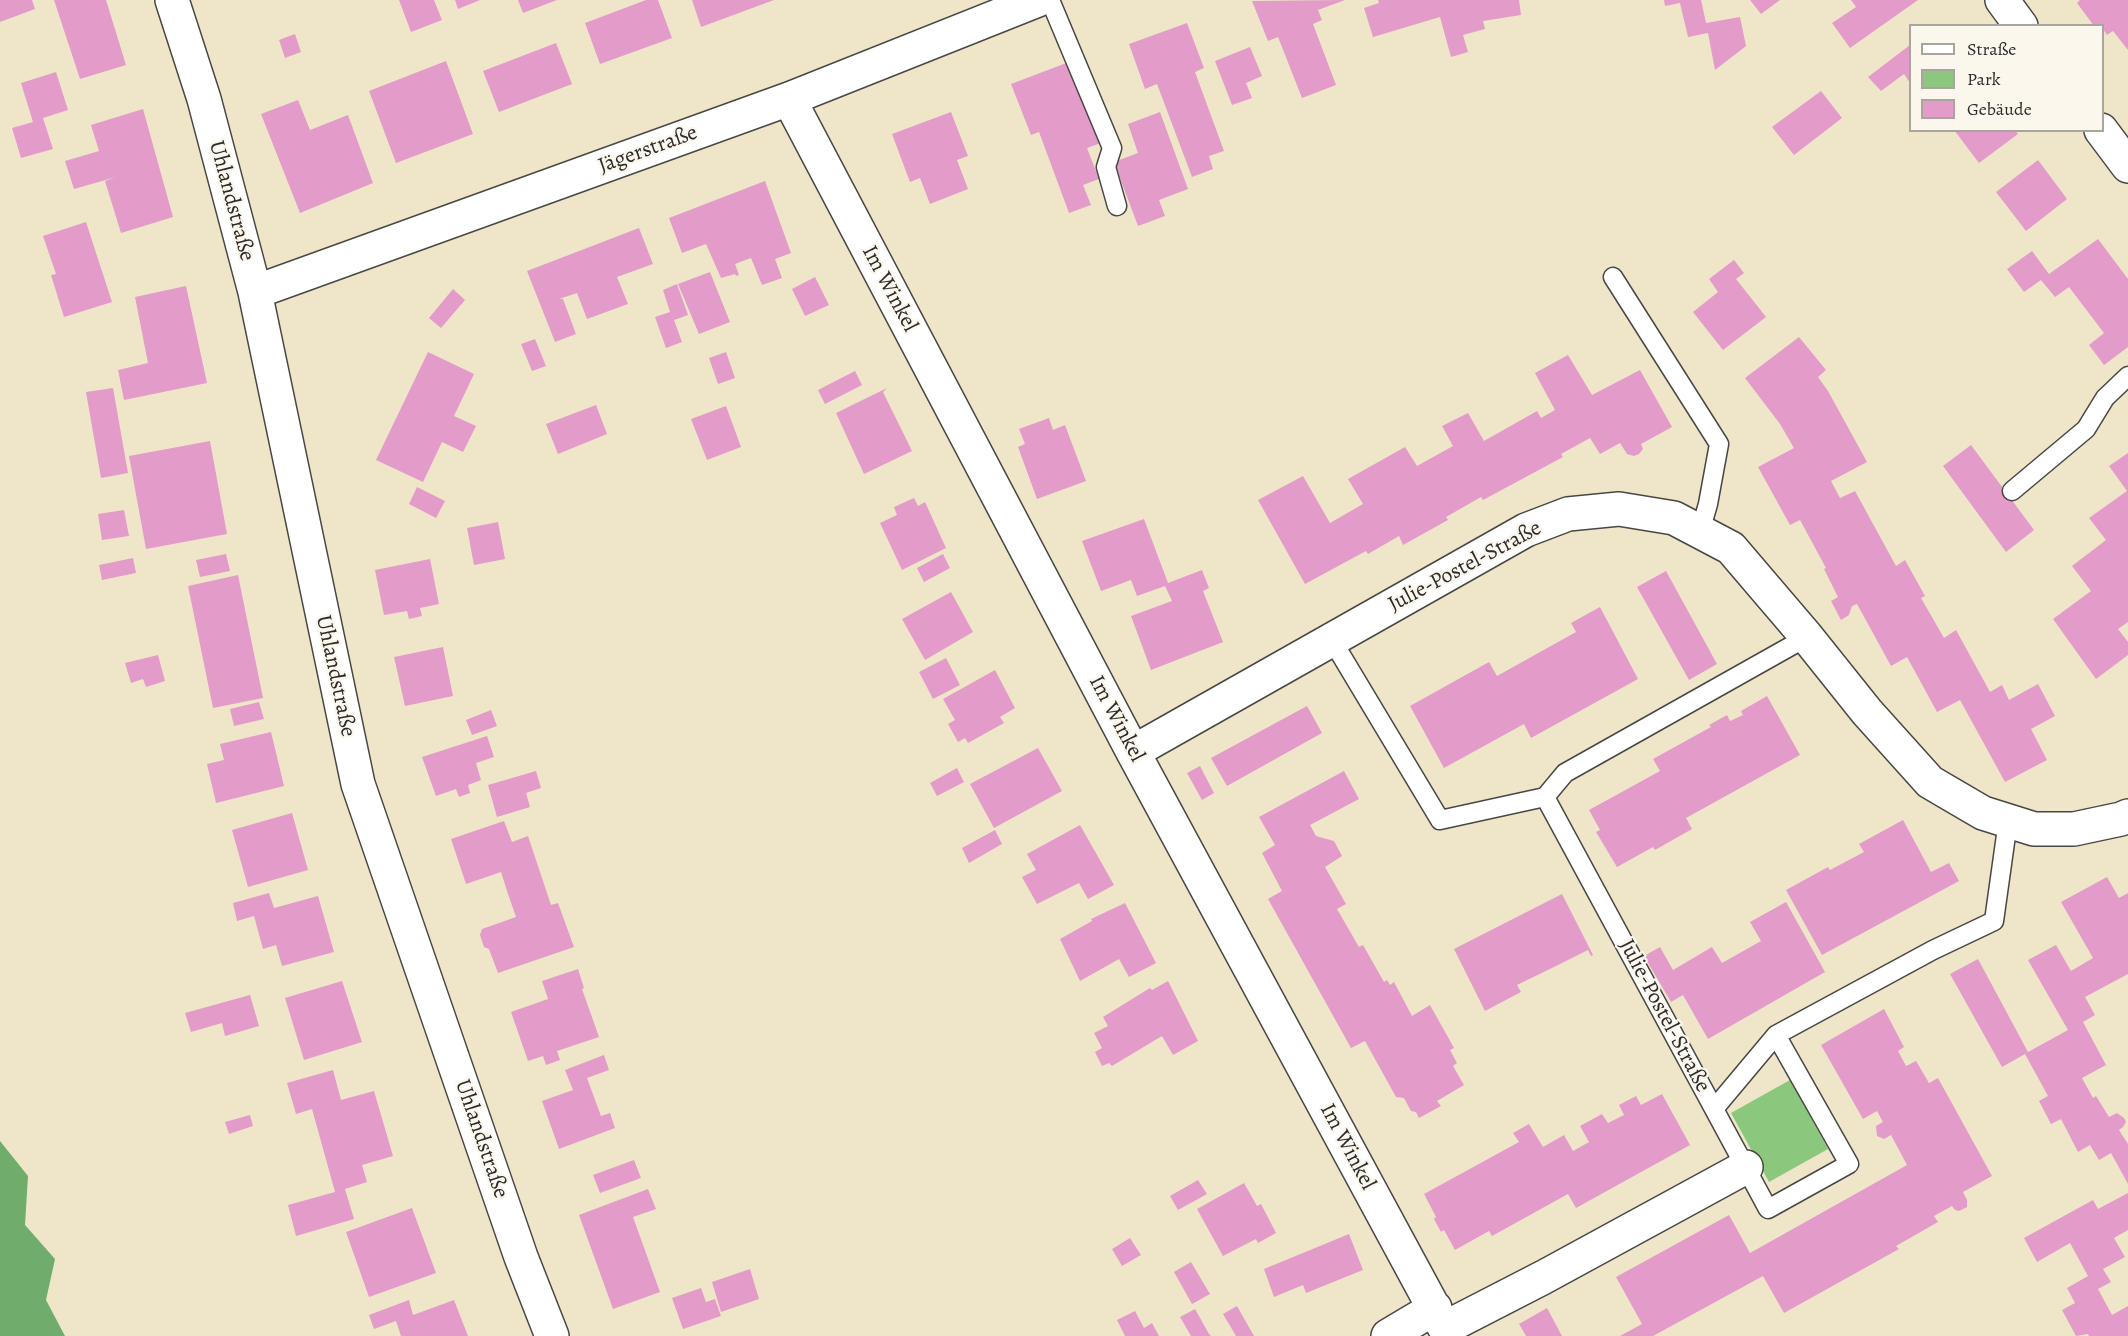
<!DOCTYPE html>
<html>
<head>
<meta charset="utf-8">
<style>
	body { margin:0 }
	#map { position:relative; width:2128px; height:1336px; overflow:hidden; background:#efe6c9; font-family:Alegreya,serif }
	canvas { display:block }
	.legend { position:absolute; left:1909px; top:24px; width:195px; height:108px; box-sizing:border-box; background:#fbf7ec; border:2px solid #a8a59f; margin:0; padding:8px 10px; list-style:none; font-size:18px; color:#2b2b2b }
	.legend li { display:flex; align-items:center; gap:12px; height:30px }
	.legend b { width:30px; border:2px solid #a8a59f }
</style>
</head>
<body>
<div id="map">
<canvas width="2128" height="1336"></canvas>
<ul class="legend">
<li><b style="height:8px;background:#fff"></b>Straße</li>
<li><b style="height:16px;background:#8bc77d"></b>Park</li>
<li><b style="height:16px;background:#e39bc9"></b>Gebäude</li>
</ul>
</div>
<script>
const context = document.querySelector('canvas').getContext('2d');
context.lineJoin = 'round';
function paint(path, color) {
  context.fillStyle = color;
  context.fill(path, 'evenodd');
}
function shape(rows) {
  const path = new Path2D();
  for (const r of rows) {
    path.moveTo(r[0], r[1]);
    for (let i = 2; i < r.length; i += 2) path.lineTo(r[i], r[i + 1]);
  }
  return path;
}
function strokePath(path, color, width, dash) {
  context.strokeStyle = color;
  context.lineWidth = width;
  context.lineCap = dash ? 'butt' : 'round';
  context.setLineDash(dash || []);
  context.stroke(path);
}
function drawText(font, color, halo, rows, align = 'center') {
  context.font = font + ' Alegreya,serif';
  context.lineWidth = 4.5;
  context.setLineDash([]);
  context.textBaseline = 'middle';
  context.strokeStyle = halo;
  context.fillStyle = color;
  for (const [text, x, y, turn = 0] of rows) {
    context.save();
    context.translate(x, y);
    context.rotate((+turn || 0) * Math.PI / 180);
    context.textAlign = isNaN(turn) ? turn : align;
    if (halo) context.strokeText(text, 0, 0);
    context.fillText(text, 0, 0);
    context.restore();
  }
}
const green = shape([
	[1790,1080,1828,1149,1769,1182,1731,1113]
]);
const forest = shape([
	[0,1141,28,1176,25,1225,55,1259,46,1300,65,1336,0,1336]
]);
const building = shape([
	[0,0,32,0,35,9,0,22],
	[54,0,106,0,126,65,80,79],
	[399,0,434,0,442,20,411,32],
	[455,0,480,0,458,9],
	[518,0,557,0,523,13],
	[646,0,658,0,672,38,600,64,585,23],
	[692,0,774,0,701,27],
	[1345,0,1318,10,1322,20,1313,24,1336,85,1302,98,1278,37,1268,41,1252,1],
	[1378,0,1519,0,1521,15,1483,21,1485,29,1463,35,1468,52,1451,57,1440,17,1373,37,1364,8,1379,3],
	[1664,0,1701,0,1706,23,1740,17,1746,46,1715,70,1708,33,1688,37,1680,3,1665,6],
	[1750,0,1780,0,1761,14],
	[1851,0,1918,0,1850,48,1832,23,1856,7],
	[2080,0,2128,0,2128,50,2113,31,2107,35,2103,29,2103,26,2094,26,2077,3],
	[1187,23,1204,68,1195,72,1224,151,1209,156,1213,169,1192,177,1157,84,1145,89,1129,44],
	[295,34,301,52,285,58,279,40],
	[556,43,572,84,499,112,483,71],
	[1910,45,1910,83,1904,74,1881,91,1868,77],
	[1250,47,1262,76,1246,83,1252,98,1232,105,1215,61],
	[446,61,473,134,396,163,369,91],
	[1069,62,1101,143,1087,148,1099,179,1083,185,1091,205,1069,213,1039,132,1031,135,1011,84],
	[56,72,68,110,43,118,53,149,21,158,12,128,33,122,21,83],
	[1821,91,1842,118,1794,155,1772,127],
	[298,100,310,130,348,115,373,183,300,213,261,114],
	[143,109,173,217,121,233,105,181,116,177,74,189,65,161,99,151,91,125],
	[951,112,968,156,957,160,968,189,930,204,920,178,910,182,892,134],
	[1160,112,1188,189,1159,200,1165,216,1138,226,1114,162,1138,153,1128,124],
	[1954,130,2015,130,2018,134,1979,163],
	[2038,160,2067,199,2026,231,1996,192],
	[765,181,791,253,775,259,782,278,762,285,751,258,735,264,739,275,736,276,735,274,721,278,706,244,682,253,669,218],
	[86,222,112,302,64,317,51,275,56,274,43,236],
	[639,228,653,264,617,277,628,304,587,319,577,293,559,299,563,299,576,334,555,342,527,271],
	[2098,239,2128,279,2128,347,2104,365,2089,345,2104,333,2069,287,2055,297,2041,280,2024,292,2007,269,2032,251,2049,274],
	[1734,260,1744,273,1736,279,1766,317,1723,350,1693,312,1718,292,1709,279],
	[710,272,730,322,699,334,678,284],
	[815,277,829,305,805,316,792,289],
	[677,284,688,315,674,320,682,342,666,348,655,317,670,312,663,290],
	[186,286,207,383,124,400,118,370,148,363,135,297],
	[453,289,465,300,441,328,429,318],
	[1799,337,1826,370,1818,377,1828,391,1867,462,1831,481,1840,498,1855,491,1896,566,1905,560,1925,596,1921,598,1944,638,1956,630,1990,692,2002,685,2009,700,2038,684,2055,716,2031,729,2047,760,2005,782,1960,700,1937,712,1907,657,1891,666,1857,604,1852,606,1849,615,1841,620,1831,601,1838,597,1824,569,1826,568,1800,520,1790,525,1758,467,1794,448,1780,424,1745,378],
	[535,339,546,366,532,371,521,344],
	[428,352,474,374,454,416,476,426,463,452,442,442,423,482,376,460],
	[726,352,735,378,718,384,709,358],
	[1568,355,1592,395,1640,370,1672,427,1641,444,1643,449,1639,454,1634,456,1627,454,1620,443,1600,454,1590,438,1561,454,1563,457,1483,500,1481,497,1446,517,1448,520,1403,545,1399,536,1368,554,1366,551,1305,584,1258,500,1303,476,1330,523,1363,504,1348,479,1405,447,1417,466,1453,446,1442,426,1468,413,1484,441,1537,411,1541,418,1555,410,1535,373],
	[855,371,862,385,825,404,818,390],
	[113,388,128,473,101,478,86,392],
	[887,388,883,392,912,451,864,474,836,413],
	[596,405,607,434,558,454,546,424],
	[726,406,741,447,707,460,691,419],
	[1049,418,1053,430,1065,425,1086,481,1037,499,1018,447,1025,444,1019,429],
	[210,441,227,534,146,549,129,456],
	[1971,445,2034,530,2006,552,1943,466],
	[2128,453,2128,622,2118,629,2128,642,2128,655,2096,679,2053,619,2091,591,2072,566,2106,540,2089,518,2127,491,2109,466],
	[417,487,445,501,436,518,409,504],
	[914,498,918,506,925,502,946,548,902,570,880,523,897,515,894,507],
	[124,510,129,536,102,540,98,514],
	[1144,519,1168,583,1202,570,1209,588,1203,591,1223,642,1151,670,1131,616,1172,601,1165,586,1137,596,1131,580,1101,591,1082,541],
	[498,522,505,559,474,565,467,528],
	[226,554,230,571,200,577,196,560],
	[943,554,950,568,924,582,917,568],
	[133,558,136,573,102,580,99,565],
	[430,559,439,604,420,608,422,616,409,619,407,611,384,615,375,570],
	[1666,571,1717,664,1689,680,1637,587],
	[238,575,263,698,213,708,188,586],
	[951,592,973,632,925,660,902,619],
	[1600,607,1638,679,1531,738,1524,724,1444,768,1410,706,1489,662,1497,676,1576,632,1571,623],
	[443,647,453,696,405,706,394,657],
	[158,655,165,681,146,687,143,679,131,683,125,663],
	[946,658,960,685,933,699,919,672],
	[995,670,1015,708,1000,717,1004,723,968,743,965,738,958,742,948,724,955,720,943,699],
	[1767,696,1800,755,1686,818,1692,829,1655,850,1653,847,1617,867,1596,832,1600,830,1589,810,1660,771,1653,759,1711,727,1709,725,1727,715,1730,721,1743,715,1741,711],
	[259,702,264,719,234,726,230,709],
	[1307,706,1322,733,1227,786,1211,758],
	[491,710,497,726,472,735,466,720],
	[271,732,284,786,216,803,207,764,224,760,220,744],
	[487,736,494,757,476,763,481,780,468,785,470,793,459,797,456,789,436,796,422,757],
	[1038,748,1062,791,994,828,970,784],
	[1200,766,1214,793,1202,800,1187,773],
	[957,768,964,782,937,796,930,783],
	[536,771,541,788,526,793,530,807,497,817,488,785],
	[1344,771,1359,799,1310,825,1316,836,1334,841,1342,856,1325,867,1346,904,1337,909,1359,947,1363,945,1384,982,1387,980,1390,985,1394,982,1412,1016,1430,1005,1454,1048,1450,1050,1457,1063,1453,1066,1464,1085,1437,1101,1441,1106,1419,1118,1416,1112,1411,1111,1404,1098,1396,1097,1365,1041,1351,1048,1268,899,1282,891,1262,853,1275,845,1259,817],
	[292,813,308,870,248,887,232,830],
	[1903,820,1931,872,1949,863,1959,881,1822,955,1786,890,1828,867,1830,870,1864,852,1859,844],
	[504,821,512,842,528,836,551,905,558,903,574,947,498,973,489,949,484,947,480,935,482,929,516,917,508,894,501,872,466,884,451,839],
	[1080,825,1114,885,1088,899,1079,883,1037,904,1022,877,1036,870,1027,854],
	[995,830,1002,844,969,863,962,848],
	[2107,877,2119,898,2128,893,2128,974,2085,997,2095,1015,2083,1022,2106,1065,2082,1078,2093,1098,2096,1096,2109,1117,2117,1113,2124,1118,2126,1122,2123,1127,2119,1130,2128,1144,2128,1184,2111,1153,2099,1160,2090,1145,2078,1152,2061,1119,2051,1124,2039,1101,2048,1096,2025,1054,2002,1067,1950,974,1978,959,2028,1052,2068,1030,2028,960,2056,945,2071,971,2093,958,2061,902],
	[269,893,274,908,318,896,334,952,282,966,276,945,263,949,254,916,237,921,233,903],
	[1562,894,1593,955,1591,956,1588,950,1554,967,1517,985,1521,992,1485,1011,1454,949],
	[1786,902,1825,972,1708,1039,1683,995,1671,1002,1644,956,1660,947,1673,970,1712,947,1722,963,1761,941,1750,922],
	[1125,903,1156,963,1129,977,1119,959,1080,981,1060,939,1092,921,1091,919],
	[578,969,584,988,582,989,599,1037,557,1051,560,1060,546,1065,543,1056,528,1061,511,1012,548,999,542,981],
	[342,981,362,1042,304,1060,285,998],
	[1168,981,1198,1041,1173,1055,1162,1036,1112,1066,1109,1063,1102,1066,1095,1052,1102,1048,1094,1033,1108,1026,1103,1017,1150,988,1152,990],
	[250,995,259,1026,225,1036,222,1023,191,1032,185,1013],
	[1884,1009,1904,1047,1898,1051,1906,1066,1916,1061,1929,1083,1938,1078,1992,1176,1963,1192,1967,1200,1967,1207,1959,1211,1955,1210,1952,1206,1934,1216,1938,1222,1896,1246,1899,1249,1784,1313,1763,1276,1653,1336,1620,1336,1642,1324,1616,1277,1729,1215,1750,1253,1907,1165,1891,1135,1884,1139,1877,1136,1876,1126,1883,1122,1877,1111,1863,1119,1821,1045],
	[604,1055,609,1070,587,1078,601,1116,610,1113,615,1128,559,1149,542,1101,573,1090,565,1070],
	[333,1070,341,1100,374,1091,393,1156,362,1165,367,1182,345,1189,354,1219,296,1236,288,1205,335,1192,312,1109,296,1114,287,1083],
	[1662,1094,1690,1145,1576,1208,1568,1194,1492,1236,1489,1231,1455,1250,1444,1230,1441,1232,1434,1219,1436,1217,1424,1194,1519,1142,1513,1133,1529,1124,1543,1147,1564,1135,1573,1151,1589,1142,1580,1126,1602,1114,1608,1123,1624,1115,1619,1105,1636,1096,1641,1105],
	[250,1115,253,1126,229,1134,225,1122],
	[634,1160,641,1178,600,1193,593,1175],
	[1198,1180,1207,1194,1178,1210,1170,1196],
	[1244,1183,1257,1206,1261,1204,1276,1233,1258,1243,1256,1239,1223,1256,1197,1209],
	[648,1189,656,1209,633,1217,660,1292,613,1309,579,1215],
	[2128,1193,2128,1230,2114,1238,2125,1257,2103,1269,2111,1282,2098,1289,2112,1315,2128,1306,2128,1336,2089,1336,2088,1334,2076,1336,2062,1310,2075,1303,2067,1288,2088,1276,2070,1243,2037,1262,2024,1238,2093,1200,2098,1209],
	[412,1208,436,1273,369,1297,346,1232],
	[1349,1234,1363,1270,1306,1293,1303,1285,1274,1297,1264,1269],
	[1130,1238,1141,1255,1122,1266,1112,1249],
	[1191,1262,1210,1294,1192,1304,1174,1272],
	[750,1269,759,1299,721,1312,712,1282],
	[701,1288,706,1302,715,1299,721,1316,683,1329,672,1298],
	[409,1300,413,1315,454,1300,468,1336,401,1336,396,1321,374,1329,369,1315],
	[1237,1306,1254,1336,1236,1336,1223,1314],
	[1547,1308,1562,1336,1526,1336,1519,1324],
	[1195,1309,1209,1334,1211,1336,1191,1336,1180,1317],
	[1135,1311,1144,1328,1152,1323,1159,1336,1125,1336,1117,1320]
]);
const lane = shape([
	[1050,0,1112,148,1106,167,1117,206],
	[1613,277,1719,444,1708,504,1700,532],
	[2012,491,2086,429,2105,398,2128,376],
	[1332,640,1440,820,1545,797,1714,1109],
	[1545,797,1565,773,1807,637],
	[1776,1035,1849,1164,1768,1209,1714,1109,1776,1035,1933,950,1994,921,2008,821]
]);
const street = shape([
	[172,0,204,99,255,292,358,784,521,1257,552,1336],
	[2002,0,2021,26],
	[789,99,1133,752,1449,1336],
	[2101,130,2128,166],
	[255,292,789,99,1038,0],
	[1133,752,1526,530,1568,514,1619,509,1674,518,1731,548,1807,637,1867,712,1930,782,1983,813,2034,829,2074,829,2121,819,2128,816],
	[1445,1328,1544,1277,1746,1167],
	[1388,1336,1435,1308]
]);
const streetNames = [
	["Jägerstraße",648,150,-20],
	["Uhlandstraße",231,201,75],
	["Im Winkel",889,289,62],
	["Julie-Postel-Straße",1465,567,-28],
	["Uhlandstraße",335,676,78],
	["Im Winkel",1116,719,62],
	["Julie-Postel-Straße",1664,1016,62],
	["Uhlandstraße",481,1139,71],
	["Im Winkel",1347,1147,62]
];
paint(green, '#8bc77d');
paint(forest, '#70ac6c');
paint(building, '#e39bc9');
strokePath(lane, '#484743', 21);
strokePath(street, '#484743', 36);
strokePath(lane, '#fff', 18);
strokePath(street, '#fff', 33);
drawText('22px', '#2b2b2b', '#fbf7ec', streetNames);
</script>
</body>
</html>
